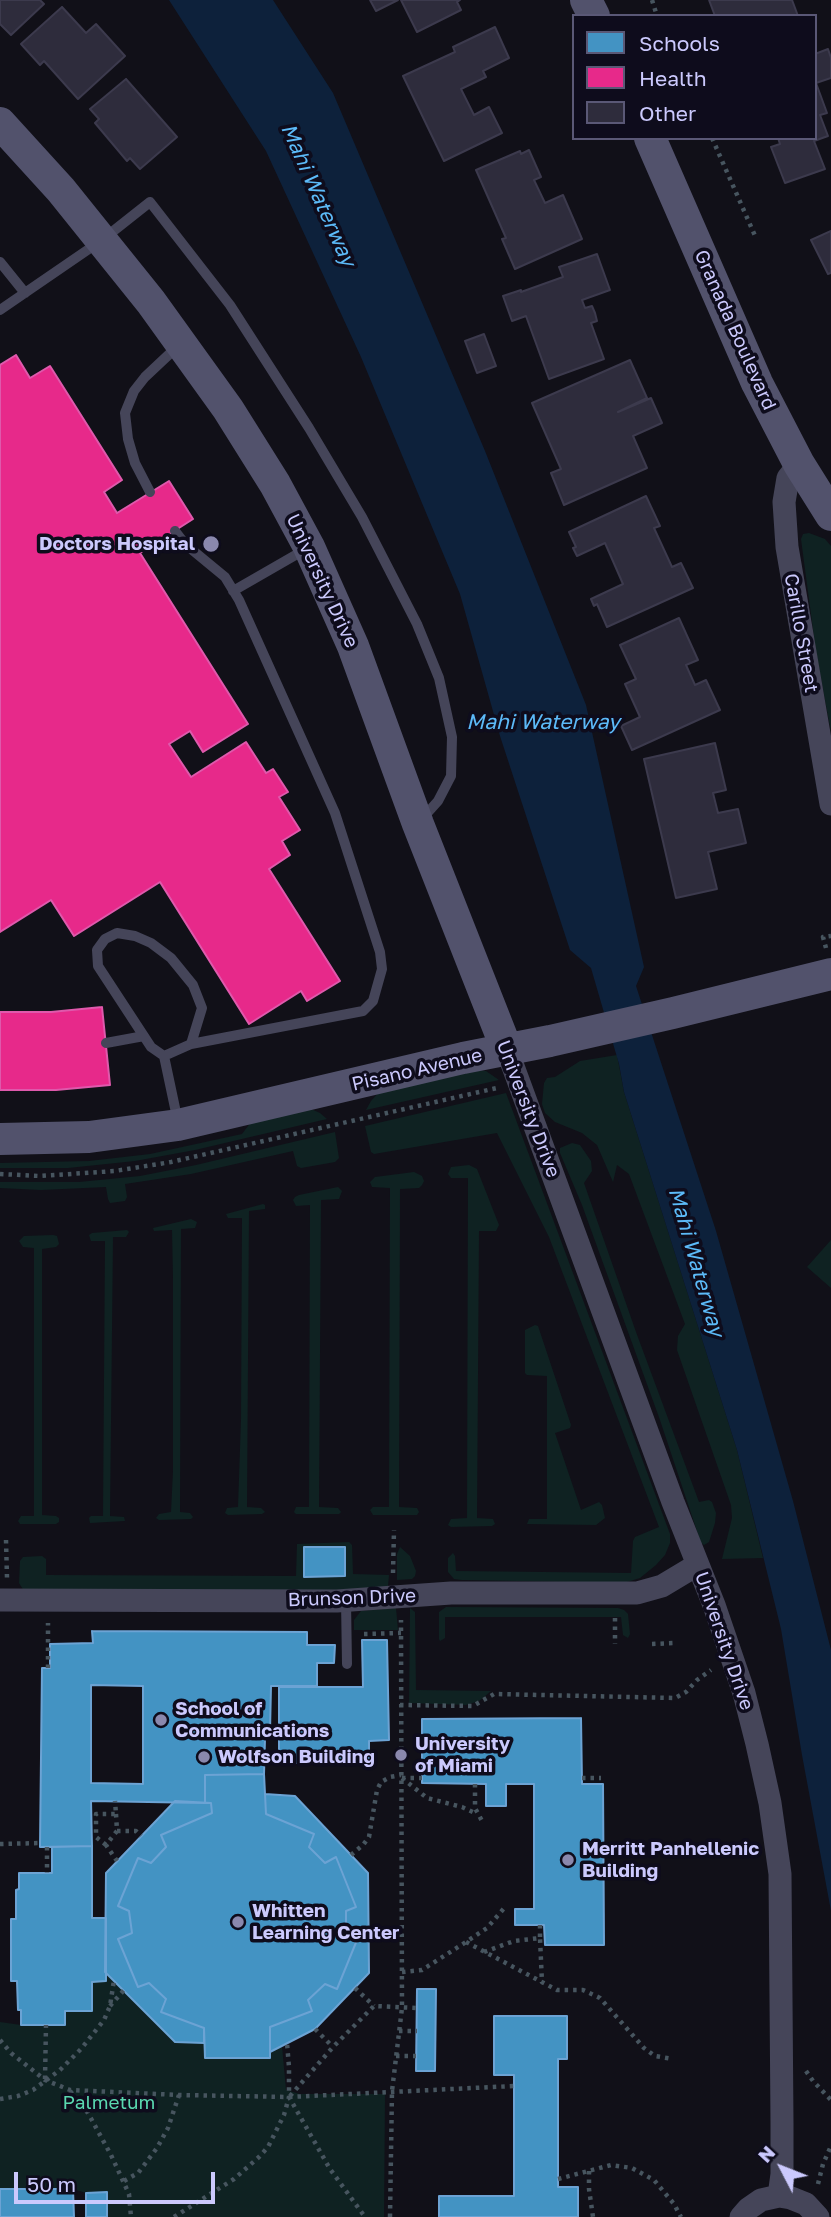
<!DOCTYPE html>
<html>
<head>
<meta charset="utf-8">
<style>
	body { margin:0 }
	#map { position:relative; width:831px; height:2217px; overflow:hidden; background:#111018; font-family:"Golos Text",sans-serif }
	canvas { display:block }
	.legend { position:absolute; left:572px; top:14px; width:245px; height:126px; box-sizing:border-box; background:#0e0c1c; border:2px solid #5a5876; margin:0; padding:9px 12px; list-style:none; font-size:21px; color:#cbc9fd }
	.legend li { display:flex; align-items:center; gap:14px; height:35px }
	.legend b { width:35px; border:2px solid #5a5876 }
	.north { position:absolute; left:747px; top:2133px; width:70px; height:70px; -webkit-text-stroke:5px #0e0c1c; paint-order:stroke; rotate:312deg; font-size:19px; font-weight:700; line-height:28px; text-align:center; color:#cbc9fd }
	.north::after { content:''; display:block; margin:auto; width:24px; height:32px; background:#cbc9fd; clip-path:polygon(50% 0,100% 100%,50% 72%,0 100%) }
	.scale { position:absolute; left:14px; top:2172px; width:201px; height:32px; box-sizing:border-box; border:4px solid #cbc9fd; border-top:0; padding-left:9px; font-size:21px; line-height:24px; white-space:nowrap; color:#cbc9fd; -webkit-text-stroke:5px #0e0c1c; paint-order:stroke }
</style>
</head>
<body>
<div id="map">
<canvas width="831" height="2217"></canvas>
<ul class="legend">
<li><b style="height:19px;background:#4393c3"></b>Schools</li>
<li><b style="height:19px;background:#e7298a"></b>Health</li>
<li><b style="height:19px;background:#2e2c3c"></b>Other</li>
</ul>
<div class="north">N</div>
<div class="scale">50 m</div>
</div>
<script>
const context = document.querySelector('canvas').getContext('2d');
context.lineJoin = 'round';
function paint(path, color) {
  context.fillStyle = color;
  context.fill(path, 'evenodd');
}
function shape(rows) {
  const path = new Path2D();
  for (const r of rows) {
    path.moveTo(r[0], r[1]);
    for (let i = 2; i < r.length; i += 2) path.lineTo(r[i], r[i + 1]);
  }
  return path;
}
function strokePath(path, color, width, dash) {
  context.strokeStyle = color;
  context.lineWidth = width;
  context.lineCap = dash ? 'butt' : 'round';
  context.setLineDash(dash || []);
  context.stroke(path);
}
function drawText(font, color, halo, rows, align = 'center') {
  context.font = font + ' "Golos Text",sans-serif';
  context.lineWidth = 7;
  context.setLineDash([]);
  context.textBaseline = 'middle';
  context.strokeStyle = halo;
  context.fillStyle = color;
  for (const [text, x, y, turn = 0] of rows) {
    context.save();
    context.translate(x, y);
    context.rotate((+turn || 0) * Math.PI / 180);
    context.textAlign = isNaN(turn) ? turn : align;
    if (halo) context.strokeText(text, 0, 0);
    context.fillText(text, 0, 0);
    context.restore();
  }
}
const green = shape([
	[809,533,825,539,831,546,831,732,816,652,801,539,803,534],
	[617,1055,624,1092,737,1450,763,1558,722,1559,732,1518,731,1505,677,1350,678,1336,685,1324,629,1174,617,1165,613,1182,597,1145,582,1133,555,1122,545,1113,542,1104,544,1083,547,1078,555,1077,580,1061],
	[477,1070,486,1071,499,1080,366,1110,371,1101,379,1092],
	[506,1093,670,1534,670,1543,665,1555,656,1565,640,1578,624,1583,462,1580,454,1579,448,1572,448,1558,453,1553,455,1556,456,1571,631,1573,633,1541,635,1537,659,1527,549,1237,497,1133,374,1154,371,1152,365,1126],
	[311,1109,320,1113,327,1119,195,1150,135,1161,68,1168,0,1168,0,1163,89,1161,150,1154,242,1134,251,1122],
	[335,1132,339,1158,335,1162,301,1168,297,1166,293,1151,191,1174,125,1184,127,1197,125,1201,110,1203,108,1199,106,1187,41,1190,0,1188,0,1182,79,1182,140,1176,196,1165],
	[572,1143,580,1145,591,1161,592,1171,584,1183,636,1332,699,1502,709,1500,712,1502,716,1513,715,1523,709,1542,704,1545,701,1543,660,1420,582,1205,560,1153,560,1148],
	[469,1165,477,1169,499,1225,496,1231,479,1231,477,1518,493,1519,495,1524,492,1526,451,1527,448,1525,451,1519,467,1518,468,1178,451,1178,448,1174,451,1167],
	[414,1172,422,1176,424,1181,422,1185,419,1188,400,1189,399,1507,417,1508,419,1512,417,1515,373,1515,370,1510,373,1507,389,1507,390,1188,372,1187,370,1182,375,1177],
	[338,1187,342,1191,339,1199,321,1200,319,1507,338,1508,341,1512,339,1514,296,1514,294,1512,296,1507,309,1507,310,1205,296,1206,293,1200,295,1197,299,1195],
	[263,1204,265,1205,265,1209,249,1211,247,1507,261,1508,265,1512,262,1514,228,1515,225,1513,227,1508,238,1507,241,1420,242,1218,228,1218,226,1214],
	[191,1219,197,1222,195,1228,181,1229,180,1512,190,1513,193,1517,191,1519,159,1520,156,1518,159,1514,171,1512,173,1471,173,1278,172,1230,154,1231,153,1228],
	[127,1230,129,1232,126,1237,113,1237,110,1516,124,1517,125,1521,90,1523,89,1518,91,1516,103,1516,105,1241,91,1241,89,1235,92,1233],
	[53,1235,57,1236,59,1244,56,1247,42,1249,42,1515,56,1516,59,1518,59,1522,56,1524,20,1524,18,1521,21,1516,34,1516,34,1248,23,1247,19,1241,24,1236],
	[831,1240,831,1288,807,1267],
	[535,1325,538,1326,571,1425,570,1428,555,1433,581,1510,599,1502,602,1505,605,1518,596,1525,527,1524,529,1519,547,1519,547,1376,527,1375,525,1373,525,1330],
	[349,1542,352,1545,353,1574,389,1575,388,1586,385,1589,379,1591,24,1591,19,1583,20,1561,23,1557,42,1556,46,1559,46,1575,296,1576,297,1544],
	[304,1547,345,1547,345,1576,304,1577],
	[400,1547,410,1556,416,1571,415,1576,412,1579,397,1580,397,1554],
	[446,1607,618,1608,624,1610,628,1614,630,1634,628,1638,623,1635,621,1617,445,1617,445,1638,440,1641,439,1639,439,1612],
	[396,1608,398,1630,354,1630,354,1620,361,1611],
	[410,1608,415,1612,416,1690,491,1691,484,1697,479,1701,466,1705,409,1703],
	[105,1972,175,2042,204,2043,205,2058,270,2058,270,2052,282,2046,286,2090,300,2094,385,2094,384,2217,107,2217,107,2192,86,2193,73,2189,0,2189,0,2022,21,2025,65,2025,65,2011,92,1982,105,1981]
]);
const water = shape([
	[169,0,273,0,333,93,485,451,586,705,644,967,636,986,716,1231,793,1501,831,1650,831,1911,802,1755,781,1629,737,1450,624,1092,619,1064,591,968,570,950,500,736,460,594,361,357,266,151]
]);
const schools = shape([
	[304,1547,345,1547,345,1576,304,1577,304,1547],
	[92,1631,307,1632,307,1645,335,1645,334,1663,317,1663,317,1686,271,1686,270,1732,265,1739,264,1774,205,1775,205,1803,91,1801,92,1846,40,1847,42,1668,50,1668,50,1644,93,1643,92,1631],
	[91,1685,143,1686,143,1784,91,1783,91,1685],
	[362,1640,387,1640,389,1740,369,1741,369,1763,279,1763,279,1687,363,1687,362,1640],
	[581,1718,582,1784,603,1784,604,1945,545,1945,544,1925,515,1925,515,1909,534,1909,534,1784,506,1784,506,1806,486,1806,486,1784,422,1783,422,1719,581,1718],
	[264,1774,266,1814,314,1834,309,1847,325,1863,336,1857,356,1907,346,1911,346,1935,357,1940,337,1989,325,1984,308,2000,312,2011,270,2027,270,2058,205,2058,204,2028,161,2012,166,1999,149,1983,138,1987,118,1939,132,1933,129,1911,118,1906,138,1858,151,1863,166,1847,161,1835,212,1813,211,1803,205,1803,205,1775,264,1774],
	[265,1794,295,1796,368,1873,369,1973,315,2029,270,2052,270,2027,312,2011,308,2000,325,1984,337,1989,357,1940,346,1935,346,1911,356,1907,336,1857,325,1863,309,1847,314,1834,266,1814,265,1794],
	[175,1801,211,1803,212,1813,161,1835,166,1847,151,1863,138,1858,118,1906,129,1911,132,1933,118,1939,138,1987,149,1983,166,1999,161,2012,204,2028,204,2043,175,2042,105,1972,106,1873,175,1801],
	[92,1846,92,1918,106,1918,106,1981,92,1982,92,2011,65,2011,65,2025,21,2025,21,2010,18,2010,17,1981,11,1981,11,1919,16,1919,16,1890,19,1889,19,1873,52,1873,52,1847,92,1846],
	[417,1989,436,1989,435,2071,416,2071,417,1989],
	[494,2016,567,2016,567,2059,558,2059,558,2187,578,2187,578,2217,439,2217,439,2196,514,2196,514,2075,494,2075,494,2016],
	[0,2189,73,2189,74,2217,0,2217,0,2189],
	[107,2192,107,2217,86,2217,86,2193,107,2192]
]);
const health = shape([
	[16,355,30,378,50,366,122,480,104,492,117,513,169,481,193,519,140,553,248,724,203,752,190,731,169,744,191,777,246,742,266,773,273,769,288,792,279,797,300,830,282,841,290,855,269,869,340,981,307,1001,301,991,249,1024,160,882,74,936,51,900,0,932,0,365,16,355],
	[102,1007,110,1085,56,1090,0,1090,0,1012,51,1012,102,1007]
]);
const building = shape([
	[0,0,40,0,44,4,11,35,0,24,0,0],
	[370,0,398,0,376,11,370,0],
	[401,0,460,0,457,2,461,10,417,32,401,0],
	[709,0,792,0,798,16,715,16,709,0],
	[62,7,86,33,96,24,125,56,78,99,44,61,40,65,21,44,62,7],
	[495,27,509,58,483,71,486,77,461,89,474,115,489,107,502,133,444,161,403,76,455,52,453,47,495,27],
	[828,49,831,58,831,78,816,83,827,113,820,115,828,136,814,141,825,169,785,183,771,147,780,144,778,138,815,138,815,54,828,49],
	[126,79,177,137,140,169,130,158,127,161,95,123,99,119,90,109,126,79],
	[529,150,541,177,534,180,545,203,563,195,582,239,515,269,502,239,506,238,476,170,520,151,521,154,529,150],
	[831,231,831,273,828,274,811,240,831,231],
	[597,254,610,290,582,300,585,308,592,306,595,313,597,321,591,323,604,359,549,379,526,316,512,321,503,296,521,290,521,292,563,277,559,267,597,254],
	[484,334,496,366,477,373,465,341,484,334],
	[630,360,647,398,618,412,651,398,662,423,633,436,647,468,564,505,551,473,561,469,532,403,630,360],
	[646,496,660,526,654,528,672,567,681,563,693,588,607,627,597,604,594,606,591,599,623,584,605,543,577,556,573,548,576,547,569,532,646,496],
	[679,618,698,660,686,665,695,685,706,680,720,710,632,750,621,726,640,717,625,684,636,679,620,645,679,618],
	[715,743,726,790,713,793,718,813,738,809,746,843,708,852,717,889,676,898,644,759,715,743]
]);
const path = shape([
	[652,0,657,16],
	[712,138,756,238],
	[826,948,823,937,831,936],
	[0,1174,40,1176,115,1171,171,1162,497,1088],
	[6,1540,7,1578],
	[393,1573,394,1530],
	[615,1618,615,1644],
	[364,1634,401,1633],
	[652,1644,675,1643],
	[48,1668,48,1623],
	[400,1705,473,1706,494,1694,675,1698,686,1692,697,1680,711,1670],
	[402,1778,427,1798,462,1807,477,1814],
	[402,1778,422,1778],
	[582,1778,601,1778],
	[475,1784,475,1808,482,1821],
	[116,1814,117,1831,106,1845,117,1861],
	[117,1831,136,1831,141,1836],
	[0,1844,41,1843],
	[106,1845,96,1837,96,1814,116,1814,115,1801],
	[47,1847,47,1873],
	[351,1855,363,1845,369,1837,377,1790,381,1782,390,1777,401,1775],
	[540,1925,540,1938],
	[466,1942,557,1990,583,1990,600,1998,644,2048,655,2056,673,2059],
	[484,1952,514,1941,540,1938,542,1983],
	[402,1972,422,1970,466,1942,487,1928,506,1906],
	[355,1988,374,2006],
	[110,2006,124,1990],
	[315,2029,333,2047],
	[399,2031,417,2031],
	[0,2040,11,2053,45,2080,70,2090,179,2095,289,2097,330,2169,365,2217],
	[396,2056,416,2056],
	[806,2071,813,2081,831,2100],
	[45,2079,46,2025],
	[70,2091,88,2113,111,2155,129,2194,131,2217],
	[290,2096,333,2047,374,2006,417,2008],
	[289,2097,514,2086],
	[0,2099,18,2096,33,2090,60,2070,81,2049,104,2020,110,2006,114,1980],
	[589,2171,589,2189,593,2217],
	[558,2179,611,2165,632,2168,654,2180,674,2204,681,2217],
	[124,2181,138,2173,157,2148,168,2128,179,2095],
	[818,2184,823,2164,831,2146],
	[174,2217,234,2179,259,2157,268,2147,284,2115,289,2097,289,2067,287,2043],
	[390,2217,392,2091,402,2008,401,1620]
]);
const lane = shape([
	[0,262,25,293],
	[0,310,102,240,150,202,230,305,309,428,362,517,417,624,439,678,452,737,451,776,438,801,421,820],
	[150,492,135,463,128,439,125,413,134,391,145,377,179,345],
	[175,531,185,544,225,577,239,600,335,813,380,952,382,969,373,1001,363,1011,191,1044],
	[233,591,306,549],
	[106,1043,144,1036],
	[164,1056,191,1044,202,1008,193,985,171,958,151,943,135,936,117,933,105,939,97,950,98,966,151,1047,164,1056,178,1122],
	[346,1601,347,1664]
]);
const street = shape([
	[799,464,788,478,784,502,787,547,831,804],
	[507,1050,673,1502,714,1605,744,1693,757,1744,770,1803,780,1874,782,2123,782,2174,779,2196],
	[0,1600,337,1601,451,1593,637,1593,662,1586,697,1565],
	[741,2217,748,2209,761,2200,779,2196,791,2198,806,2204,818,2217]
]);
const secondary = shape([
	[586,0,594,16],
	[0,123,61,190,151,302,228,409,275,484,309,547,353,646,418,824,507,1050],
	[650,138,757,383,799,464,831,515],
	[0,1139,89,1137,178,1125,463,1058,550,1041,673,1013,831,974]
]);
const markers = [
	[211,544,9,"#8a88ad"],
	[161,1720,7,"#8a88ad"],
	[401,1755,7,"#8a88ad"],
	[204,1757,7,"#8a88ad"],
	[568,1860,7,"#8a88ad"],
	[238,1922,7,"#8a88ad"]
];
const streetNames = [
	["Granada Boulevard",735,330,66],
	["University Drive",322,581,65],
	["Carillo Street",801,633,80],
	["Pisano Avenue",417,1070,-13],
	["University Drive",528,1109,69],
	["Brunson Drive",352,1598,-2],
	["University Drive",724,1641,71]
];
const poiNames = [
	["Doctors Hospital",195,544,"right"],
	["School of",175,1709],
	["Communications",175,1731],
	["University",415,1744],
	["of Miami",415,1766],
	["Wolfson Building",218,1757],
	["Merritt Panhellenic",582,1849],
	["Building",582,1871],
	["Whitten",252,1911],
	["Learning Center",252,1933]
];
const parkNames = [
	["Palmetum",109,2103]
];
const waterNames = [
	["Mahi Waterway",318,195,66],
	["Mahi Waterway",543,722],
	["Mahi Waterway",696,1262,74]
];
paint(green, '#0f2222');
paint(water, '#0d213b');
paint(schools, '#4393c3');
strokePath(schools, '#6ca3d4', 2);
paint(health, '#e7298a');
strokePath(health, '#df59ac', 2);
paint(building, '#2e2c3c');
strokePath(building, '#3c3a4d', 2);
strokePath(path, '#47555f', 4.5, [3.5, 5]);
strokePath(lane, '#454559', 10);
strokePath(street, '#454559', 23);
strokePath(secondary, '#52526c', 32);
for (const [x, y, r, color] of markers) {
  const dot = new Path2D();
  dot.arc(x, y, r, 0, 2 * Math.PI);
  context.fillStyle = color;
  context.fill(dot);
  strokePath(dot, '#0e0c1c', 2.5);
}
drawText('19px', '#cbc9fd', '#0e0c1c', streetNames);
drawText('bold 19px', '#cbc9fd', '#0e0c1c', poiNames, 'left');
drawText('19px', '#5ad8b0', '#0e0c1c', parkNames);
drawText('italic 21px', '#5cbaf8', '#0e0c1c', waterNames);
</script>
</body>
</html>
